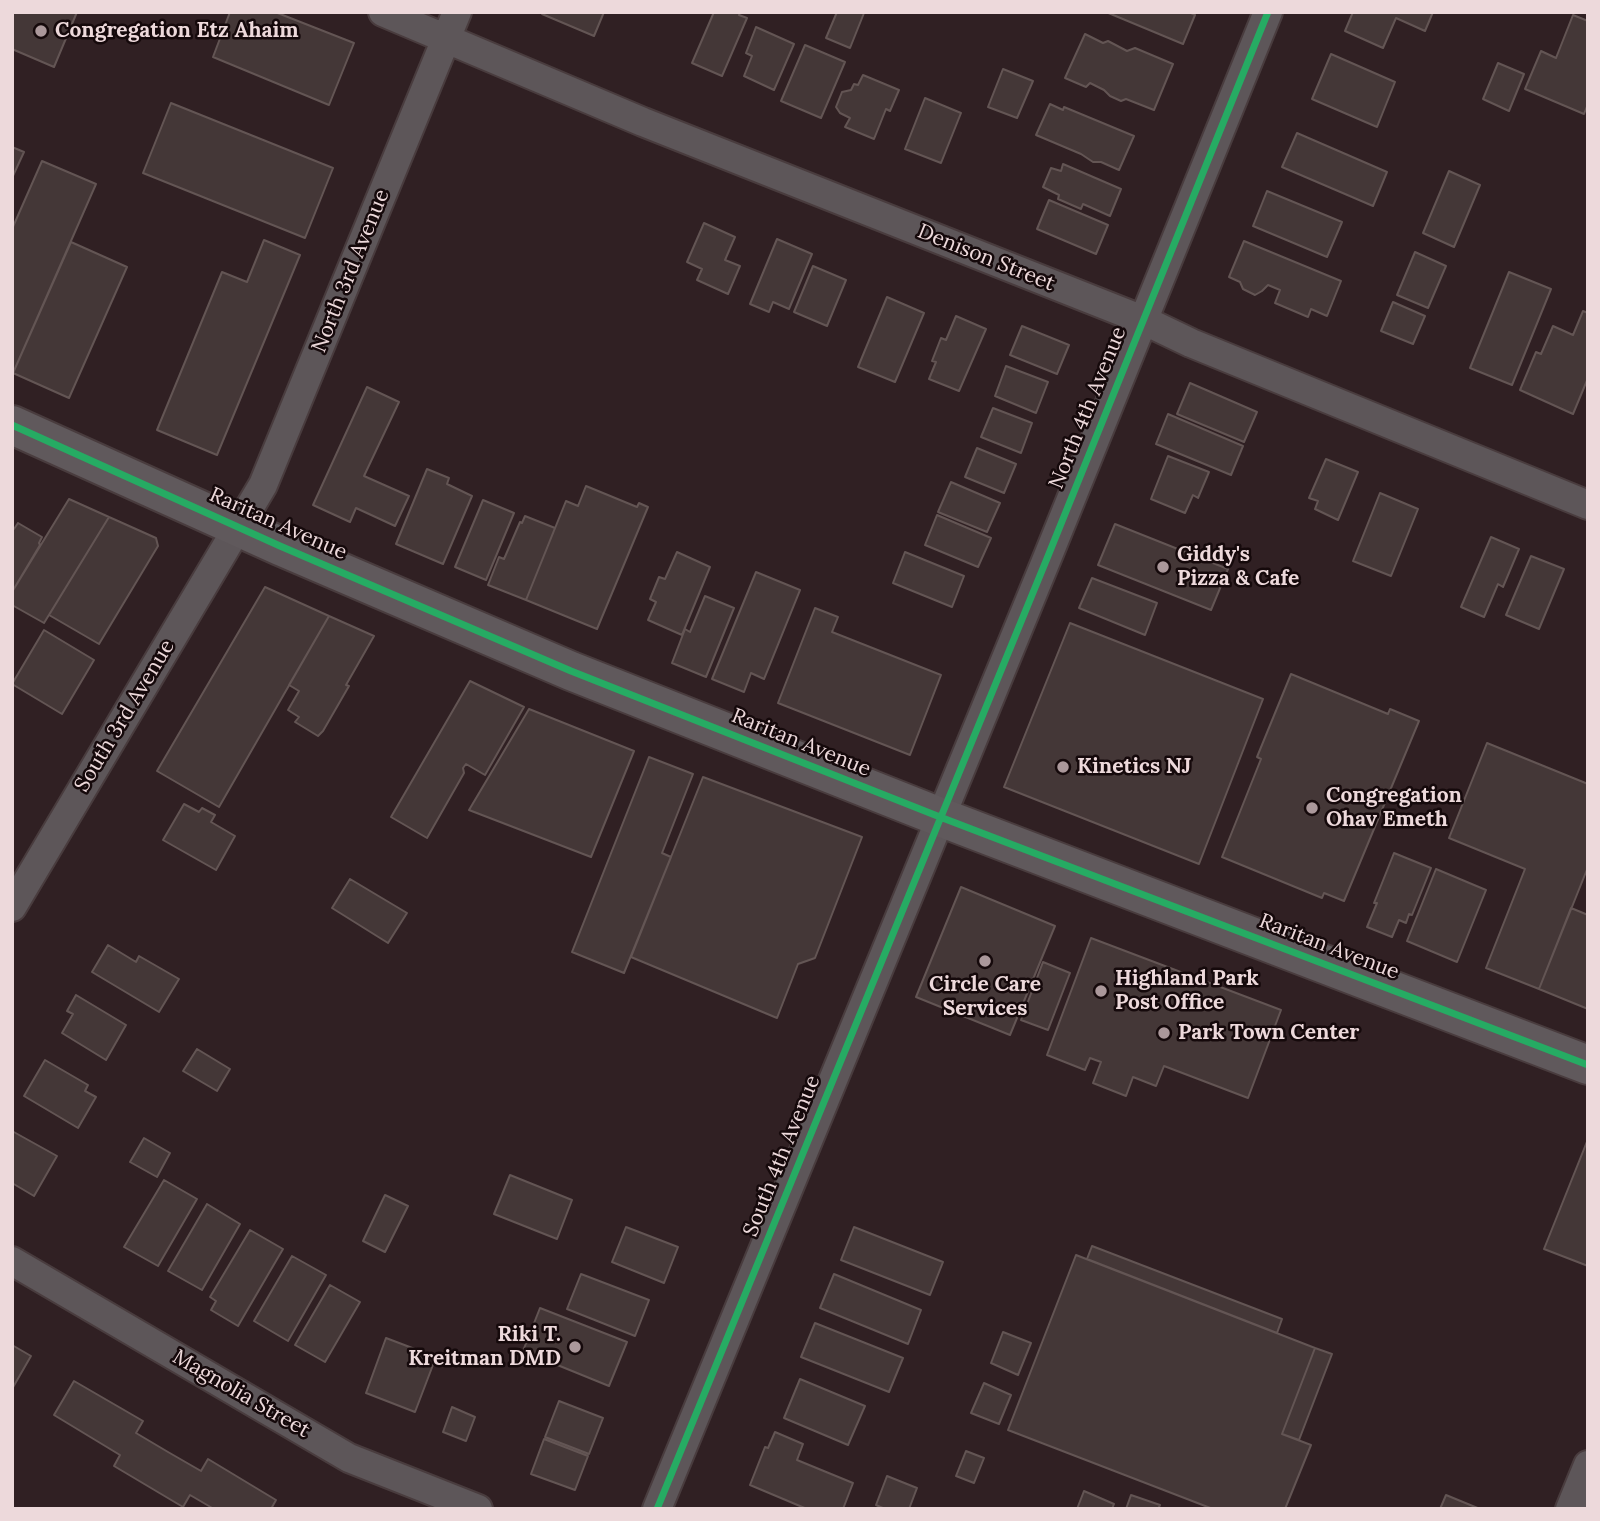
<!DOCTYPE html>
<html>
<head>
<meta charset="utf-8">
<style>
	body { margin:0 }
	#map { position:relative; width:1600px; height:1521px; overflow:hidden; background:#302023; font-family:Lora,serif }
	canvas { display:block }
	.frame { position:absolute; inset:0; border:14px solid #edd9db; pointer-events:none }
</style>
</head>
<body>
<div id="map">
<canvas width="1600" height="1521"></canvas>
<div class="frame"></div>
</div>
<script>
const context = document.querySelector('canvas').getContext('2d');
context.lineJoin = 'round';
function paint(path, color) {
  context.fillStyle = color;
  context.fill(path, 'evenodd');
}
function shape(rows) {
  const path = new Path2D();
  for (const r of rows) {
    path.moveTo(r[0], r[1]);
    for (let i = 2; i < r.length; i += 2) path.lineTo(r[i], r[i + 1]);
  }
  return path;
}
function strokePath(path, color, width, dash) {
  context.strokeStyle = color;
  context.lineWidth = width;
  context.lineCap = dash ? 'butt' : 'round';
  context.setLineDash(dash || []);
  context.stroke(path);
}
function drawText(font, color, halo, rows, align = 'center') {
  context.font = font + ' Lora,serif';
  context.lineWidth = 5;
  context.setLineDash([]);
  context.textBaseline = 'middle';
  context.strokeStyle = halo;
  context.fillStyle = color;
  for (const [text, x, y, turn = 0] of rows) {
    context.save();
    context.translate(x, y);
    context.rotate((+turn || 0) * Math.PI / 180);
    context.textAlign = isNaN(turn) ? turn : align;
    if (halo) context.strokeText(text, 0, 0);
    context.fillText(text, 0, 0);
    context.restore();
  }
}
const building = shape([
	[12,12,77,12,54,67,12,49,12,12],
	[230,12,275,12,354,43,329,105,213,57,230,12],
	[543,12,604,12,594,36,542,14,543,12],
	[714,12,740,12,739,15,747,18,722,76,692,63,714,12],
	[837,12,864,13,850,48,826,38,837,12],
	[1106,12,1189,12,1195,15,1183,44,1106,12],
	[1353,12,1433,12,1425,31,1396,18,1383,48,1345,31,1353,12],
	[1573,15,1588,21,1588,104,1584,114,1525,89,1541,51,1556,58,1573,15],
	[756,27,794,44,774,90,744,76,752,56,746,53,756,27],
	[1085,34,1103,43,1108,41,1127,51,1135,48,1173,64,1154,110,1126,99,1121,101,1110,96,1104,90,1090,83,1086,87,1065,78,1085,34],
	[805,45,845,62,821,118,781,101,805,45],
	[1331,54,1395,82,1377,127,1312,99,1331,54],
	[1498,63,1524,74,1509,111,1483,99,1498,63],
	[1003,69,1033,81,1017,118,988,107,1003,69],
	[863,75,899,90,890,111,886,109,874,139,845,127,850,118,840,113,836,107,842,92,851,90,854,84,858,85,863,75],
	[925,98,961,113,941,163,905,149,925,98],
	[171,103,333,168,305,238,143,173,171,103],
	[1050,104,1063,110,1064,107,1134,136,1119,170,1101,162,1093,162,1081,154,1036,135,1050,104],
	[1297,133,1387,172,1373,206,1282,167,1297,133],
	[12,147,24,152,12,178,12,147],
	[42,161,96,184,13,373,12,229,42,161],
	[1063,164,1121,189,1110,216,1083,204,1081,209,1058,199,1059,195,1043,187,1051,168,1061,171,1063,164],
	[1449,171,1480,185,1454,247,1423,233,1449,171],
	[1267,191,1342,222,1327,257,1253,226,1267,191],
	[1049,200,1108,225,1096,254,1037,229,1049,200],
	[704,223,735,237,725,260,740,266,728,294,697,280,702,269,687,262,704,223],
	[777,239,812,254,789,309,773,302,769,312,750,304,777,239],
	[264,240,300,255,217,455,157,430,222,272,247,282,264,240],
	[1244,241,1341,281,1327,316,1311,309,1308,317,1275,303,1280,290,1268,285,1262,291,1255,295,1243,289,1240,282,1229,277,1244,241],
	[71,242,127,267,69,398,13,373,71,242],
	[1415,252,1446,266,1428,308,1397,295,1415,252],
	[813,266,846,280,827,326,794,312,813,266],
	[1509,272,1551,289,1512,385,1470,368,1509,272],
	[887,297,924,313,895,382,858,367,887,297],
	[1393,302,1425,316,1413,344,1381,331,1393,302],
	[1583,311,1588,313,1588,378,1573,414,1520,390,1536,352,1541,354,1553,326,1573,335,1583,311],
	[956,316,986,329,959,391,929,379,936,362,932,361,941,338,946,340,956,316],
	[1022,326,1069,345,1057,374,1010,355,1022,326],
	[1006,366,1048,382,1036,413,995,396,1006,366],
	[1190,383,1257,412,1244,442,1177,414,1190,383],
	[367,387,399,402,364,476,409,496,395,526,356,508,350,522,313,505,367,387],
	[993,408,1032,423,1021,453,981,437,993,408],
	[1168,414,1243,446,1231,475,1156,444,1168,414],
	[977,448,1016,464,1004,493,965,477,977,448],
	[1168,456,1209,472,1198,498,1193,495,1185,513,1151,499,1168,456],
	[1326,459,1358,472,1338,520,1315,509,1318,501,1309,498,1326,459],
	[427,469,449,478,447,484,472,496,443,564,396,544,427,469],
	[951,482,1000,503,987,532,938,512,951,482],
	[586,486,637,507,639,503,648,507,597,629,526,600,566,501,578,506,586,486],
	[1380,493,1418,509,1391,576,1353,561,1380,493],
	[69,499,109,517,44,623,12,605,12,592,69,499],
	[483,500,514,513,486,580,455,567,483,500],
	[937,515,991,538,978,567,925,545,937,515],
	[525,516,555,528,526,600,488,585,499,557,504,559,520,522,522,523,525,516],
	[109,517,156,538,158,546,99,644,49,615,109,517],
	[18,523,42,537,39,543,40,545,12,592,12,528,14,529,18,523],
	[1115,524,1228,569,1211,610,1098,565,1115,524],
	[1491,537,1519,549,1503,587,1498,584,1484,617,1461,607,1491,537],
	[677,552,710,567,682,635,648,620,656,602,650,599,659,577,665,579,677,552],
	[905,552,964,576,952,607,893,583,905,552],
	[1531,556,1564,569,1539,629,1506,615,1531,556],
	[756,572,800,590,764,679,751,673,744,692,712,679,756,572],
	[1092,578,1157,603,1145,635,1079,608,1092,578],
	[265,587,329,616,219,807,157,771,265,587],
	[705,596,734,608,706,677,672,663,685,629,690,632,705,596],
	[815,608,838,617,832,632,941,675,910,755,778,703,815,608],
	[329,616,374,636,346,685,349,686,323,731,318,736,295,722,299,717,288,710,299,691,289,685,329,616],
	[1070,623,1263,699,1199,864,1004,787,1070,623],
	[44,630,94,660,62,714,12,684,44,630],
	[1291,674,1388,714,1390,709,1419,721,1344,901,1324,893,1322,898,1222,857,1261,759,1257,757,1291,674],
	[470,681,524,707,485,775,466,764,463,768,464,773,427,838,391,817,470,681],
	[529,709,634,751,591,857,469,810,529,709],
	[1487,743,1588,784,1588,867,1539,989,1486,968,1525,869,1449,838,1487,743],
	[649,757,693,774,662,853,671,857,624,973,572,952,649,757],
	[703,777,862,837,815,958,798,964,777,1018,631,957,703,777],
	[184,804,199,812,202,808,215,815,211,822,235,836,216,870,163,840,184,804],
	[1394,853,1431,868,1412,915,1409,914,1406,923,1399,920,1392,937,1367,927,1377,903,1374,903,1394,853],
	[1436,869,1486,890,1457,962,1407,941,1436,869],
	[350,879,407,913,388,943,332,908,350,879],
	[961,887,1055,926,1010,1035,916,997,961,887],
	[1571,908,1588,915,1588,1009,1539,989,1571,908],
	[1091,938,1281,1010,1248,1098,1164,1066,1156,1086,1133,1077,1126,1096,1093,1083,1101,1062,1090,1058,1085,1070,1047,1055,1091,938],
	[108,945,136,962,139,956,179,979,159,1012,92,972,108,945],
	[1043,962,1070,973,1048,1030,1021,1020,1043,962],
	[76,995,126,1025,106,1060,62,1033,73,1014,67,1011,76,995],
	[197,1049,230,1069,217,1091,183,1071,197,1049],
	[45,1060,88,1085,85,1091,96,1097,78,1128,24,1096,45,1060],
	[12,1131,57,1156,34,1196,12,1183,12,1131],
	[144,1138,170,1153,157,1177,130,1162,144,1138],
	[1588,1139,1588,1266,1544,1249,1588,1139],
	[510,1175,572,1200,557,1239,494,1214,510,1175],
	[164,1180,197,1199,158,1266,124,1247,164,1180],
	[385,1195,408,1206,385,1252,363,1241,385,1195],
	[207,1204,240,1224,202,1290,168,1271,207,1204],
	[626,1227,678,1247,664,1283,612,1262,626,1227],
	[854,1227,943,1262,930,1295,841,1260,854,1227],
	[250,1230,283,1249,238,1326,211,1310,216,1301,210,1297,250,1230],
	[1092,1246,1282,1319,1277,1333,1087,1259,1092,1246],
	[1076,1255,1315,1348,1282,1434,1311,1445,1285,1509,1213,1509,1008,1430,1076,1255],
	[292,1256,326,1275,288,1341,254,1321,292,1256],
	[581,1274,649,1300,635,1336,567,1309,581,1274],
	[834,1274,921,1310,908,1344,820,1308,834,1274],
	[330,1285,360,1302,325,1362,295,1345,330,1285],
	[540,1308,627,1342,609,1386,523,1351,540,1308],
	[815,1323,903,1358,889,1392,801,1357,815,1323],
	[1003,1332,1031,1343,1018,1375,991,1363,1003,1332],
	[386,1338,436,1357,415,1412,366,1393,386,1338],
	[12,1345,31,1356,12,1389,12,1345],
	[1315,1348,1332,1354,1299,1440,1282,1434,1315,1348],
	[800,1379,865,1406,848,1445,784,1418,800,1379],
	[74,1381,143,1421,136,1433,168,1452,201,1471,208,1459,276,1500,271,1509,214,1509,190,1495,183,1507,114,1466,120,1455,54,1415,74,1381],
	[984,1383,1011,1395,999,1424,971,1413,984,1383],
	[559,1401,603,1418,589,1454,545,1437,559,1401],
	[452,1407,475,1417,466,1441,443,1432,452,1407],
	[775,1432,803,1444,797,1460,853,1483,843,1509,807,1509,750,1485,765,1447,768,1448,775,1432],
	[544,1439,588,1456,575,1490,531,1474,544,1439],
	[966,1451,984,1458,974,1483,956,1476,966,1451],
	[887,1476,917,1488,909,1509,885,1509,876,1505,887,1476],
	[1084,1491,1114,1504,1112,1509,1077,1509,1084,1491],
	[1131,1495,1160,1505,1158,1509,1126,1509,1131,1495],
	[1446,1495,1480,1509,1440,1509,1446,1495]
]);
const minor = shape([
	[383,12,643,122,1143,320,1191,343,1588,505],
	[12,907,263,485,457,12],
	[12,1261,349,1458,478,1509],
	[657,1509,1048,556,1268,12],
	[1570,1509,1588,1465]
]);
const secondary = shape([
	[12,425,280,546,571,671,940,817,1588,1065]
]);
const cycleway = shape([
	[12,425,280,546,571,671,940,817,1588,1065],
	[657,1509,1048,556,1268,12]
]);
const markers = [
	[41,31,7,"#ab989b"],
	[1163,567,7,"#ab989b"],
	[1063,767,7,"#ab989b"],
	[1312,808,7,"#ab989b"],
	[985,961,7,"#ab989b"],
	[1101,991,7,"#ab989b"],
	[1164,1033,7,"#ab989b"],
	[575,1347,7,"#ab989b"]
];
const poiNames = [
	["Congregation Etz Ahaim",55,31],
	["Giddy's",1177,555],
	["Pizza & Cafe",1177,579],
	["Kinetics NJ",1077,767],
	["Congregation",1326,796],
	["Ohav Emeth",1326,820],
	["Highland Park",1115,979],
	["Post Office",1115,1003],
	["Circle Care",985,985,"center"],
	["Services",985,1009,"center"],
	["Park Town Center",1178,1033],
	["Riki T.",561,1335,"right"],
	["Kreitman DMD",561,1359,"right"]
];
const streetNames = [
	["Denison Street",986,258,22],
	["North 3rd Avenue",351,271,-68],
	["North 4th Avenue",1088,408,-68],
	["Raritan Avenue",278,524,24],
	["South 3rd Avenue",125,716,-59],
	["Raritan Avenue",801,743,22],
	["Raritan Avenue",1329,947,21],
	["South 4th Avenue",782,1156,-68],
	["Magnolia Street",241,1394,30]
];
paint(building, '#443737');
strokePath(building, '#635554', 2);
strokePath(minor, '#493c3e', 32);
strokePath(secondary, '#493c3e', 42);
strokePath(minor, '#5d5659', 28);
strokePath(secondary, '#60595c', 38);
strokePath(cycleway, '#26ab63', 7);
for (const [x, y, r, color] of markers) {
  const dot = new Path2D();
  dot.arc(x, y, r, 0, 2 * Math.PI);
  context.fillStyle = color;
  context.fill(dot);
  strokePath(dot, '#15090b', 2.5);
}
drawText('bold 21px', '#edd9db', '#15090b', poiNames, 'left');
drawText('21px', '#edd9db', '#15090b', streetNames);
</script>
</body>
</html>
